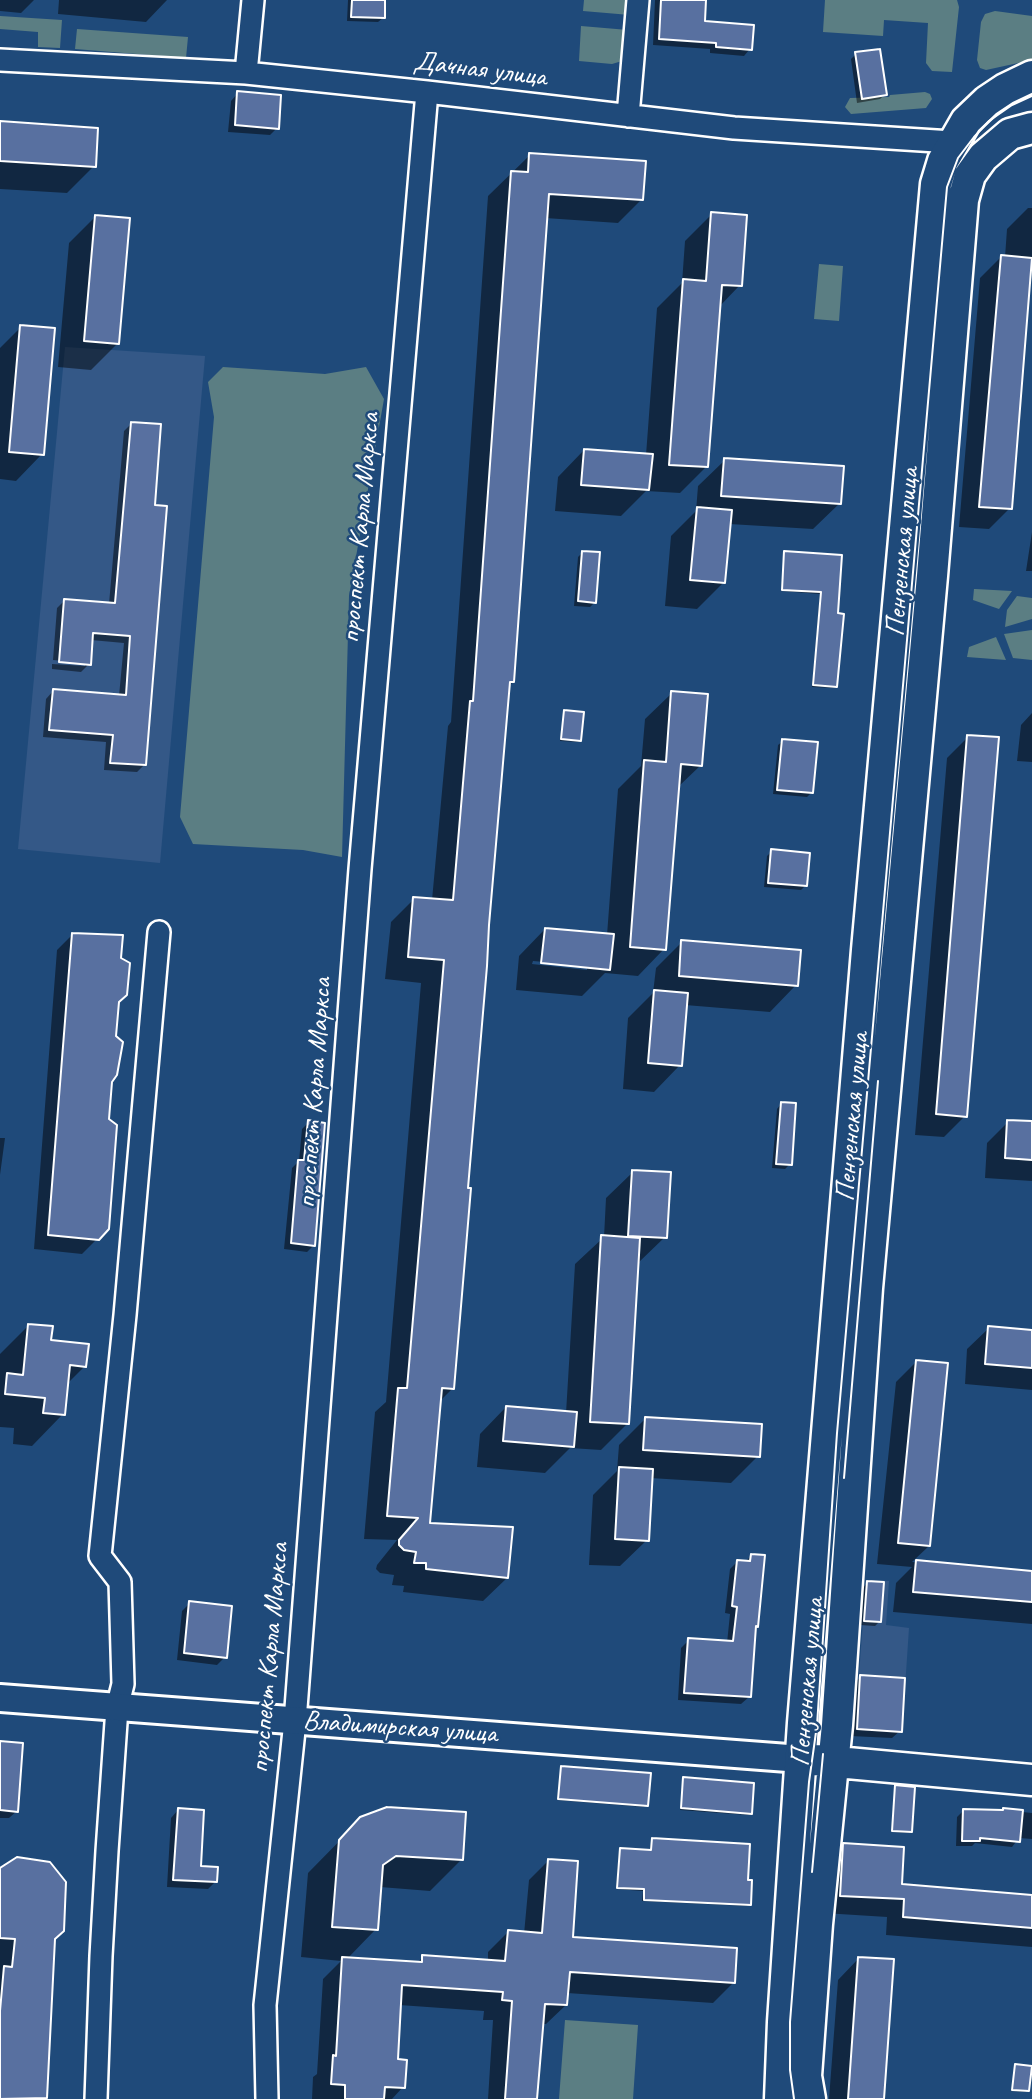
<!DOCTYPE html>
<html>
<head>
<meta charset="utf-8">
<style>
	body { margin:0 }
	canvas { display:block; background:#1f4a7a }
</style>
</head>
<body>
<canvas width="1032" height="2099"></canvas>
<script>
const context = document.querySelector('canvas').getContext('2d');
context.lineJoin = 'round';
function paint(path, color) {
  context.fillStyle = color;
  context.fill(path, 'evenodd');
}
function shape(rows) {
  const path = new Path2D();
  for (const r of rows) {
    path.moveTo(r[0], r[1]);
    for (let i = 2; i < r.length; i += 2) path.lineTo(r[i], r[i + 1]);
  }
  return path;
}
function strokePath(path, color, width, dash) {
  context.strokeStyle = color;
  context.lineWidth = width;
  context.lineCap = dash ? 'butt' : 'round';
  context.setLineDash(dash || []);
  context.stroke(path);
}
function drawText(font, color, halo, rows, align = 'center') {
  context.font = font + ' Caveat,sans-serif';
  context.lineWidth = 5;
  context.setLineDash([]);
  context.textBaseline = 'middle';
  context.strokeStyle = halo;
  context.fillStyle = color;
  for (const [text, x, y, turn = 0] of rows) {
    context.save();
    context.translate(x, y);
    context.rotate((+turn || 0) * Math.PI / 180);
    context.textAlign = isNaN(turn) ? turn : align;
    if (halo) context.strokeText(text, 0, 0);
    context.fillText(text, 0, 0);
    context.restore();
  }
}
const built = shape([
	[65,347,205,356,160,863,18,849],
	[866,1580,889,1581,886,1625,909,1628,902,1732,855,1730]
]);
const green = shape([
	[584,0,631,0,630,15,583,11],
	[825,0,957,0,959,7,952,72,932,71,926,63,928,23,884,20,883,36,823,32],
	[995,11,1032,16,1032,60,986,70,980,68,977,60,981,22,985,14],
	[0,16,62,20,60,48,38,47,38,32,0,29],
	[581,26,628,30,627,50,622,61,612,64,579,61],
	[77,29,188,37,186,58,75,49],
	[925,92,930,94,932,99,926,108,851,114,845,107,850,98,889,97,890,95],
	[819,264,843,266,839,321,814,319],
	[223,367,325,374,366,367,384,399,349,596,342,857,303,850,193,844,180,817,214,417,208,382],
	[974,589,975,589,1012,591,999,609,973,600],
	[1017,596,1032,598,1032,619,1005,627,1007,610],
	[1032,630,1032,660,1013,658,1004,634],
	[996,637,1006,660,967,657,969,647],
	[565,2020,638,2025,633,2099,559,2099]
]);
const shadow = shape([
	[0,0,34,0,21,13,0,11],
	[59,0,167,0,146,22,58,14],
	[348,0,384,0,383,18,378,22,347,21],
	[655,0,704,0,703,22,750,49,744,56,710,53,710,49,653,45],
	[856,54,885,94,880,99,857,103,851,59],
	[238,93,277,128,270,135,228,132,231,101],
	[0,123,94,166,67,193,0,189],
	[530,155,641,200,618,223,545,218,513,682,508,687,452,1389,439,1402,428,1525,507,1578,483,1601,403,1592,404,1586,392,1585,394,1575,380,1573,376,1569,377,1565,397,1540,364,1539,375,1412,386,1402,421,983,385,979,391,922,414,899,432,900,448,726,451,722,488,196],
	[1028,208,1032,208,1032,261,1010,508,989,529,959,527,980,278,1001,257,1005,257,1007,229],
	[712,214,740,285,719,307,706,467,680,493,646,491,621,516,555,511,558,477,584,450,646,455,657,308,682,283,685,241],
	[96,216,118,343,91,370,58,367,69,243],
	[21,327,42,454,16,481,0,479,0,348],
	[131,424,153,507,144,765,137,772,104,770,106,742,43,737,46,699,53,691,119,696,124,643,91,640,89,664,81,672,52,669,52,664,85,666,85,663,53,660,57,608,64,601,109,604,124,431],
	[725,460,840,503,813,529,729,524,723,583,697,609,665,606,671,536,696,511,698,486],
	[1032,532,1032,571,1026,571],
	[582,553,595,602,590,607,574,606,578,557],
	[785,553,840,556,836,687,834,688,812,687,820,594,781,591],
	[672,693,701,765,677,788,664,949,638,976,605,973,582,996,516,990,519,956,545,929,607,935,618,789,641,766,645,719],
	[533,961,587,966,587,970,532,964],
	[564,712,580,740,578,742,560,741],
	[1032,713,1032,762,1017,761,1021,725],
	[968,737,965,1116,944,1137,915,1135,947,758],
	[783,741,812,792,807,797,773,794,778,745],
	[772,851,806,885,801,890,764,887,767,856],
	[72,935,119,959,107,1120,107,1229,82,1254,34,1249,57,950],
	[682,942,796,985,770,1012,685,1005,680,1065,654,1092,623,1089,628,1018,653,993,656,968],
	[781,1104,790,1164,785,1169,772,1168,777,1109],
	[309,1122,314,1245,307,1252,284,1249,292,1168,299,1161,302,1129],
	[1008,1122,1032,1123,1032,1181,985,1178,987,1143],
	[0,1138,5,1138,0,1175],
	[633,1172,665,1237,637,1264,627,1424,601,1450,570,1448,545,1473,477,1467,480,1434,506,1407,566,1413,575,1264,604,1237,606,1198],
	[28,1326,85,1366,67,1384,63,1414,32,1446,13,1444,14,1428,0,1427,0,1354],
	[989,1328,1032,1332,1032,1390,965,1384,967,1349],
	[917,1361,929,1546,912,1562,1032,1572,1032,1624,893,1612,896,1583,912,1567,877,1564,896,1382],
	[645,1419,758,1456,731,1483,650,1478,647,1540,620,1566,589,1565,593,1495,617,1471,619,1445],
	[751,1556,757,1626,754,1629,749,1697,741,1704,678,1700,681,1648,689,1640,727,1643,730,1614,725,1613,730,1569,738,1561,745,1562],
	[867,1583,880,1621,875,1626,860,1625,863,1588],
	[190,1603,225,1657,217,1665,177,1660,182,1611],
	[861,1677,900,1731,892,1738,850,1736,853,1684],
	[0,1743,17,1811,9,1818,0,1818],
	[561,1768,646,1805,644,1807,557,1800],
	[684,1778,750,1814,748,1815,680,1810],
	[896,1787,910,1832,909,1833,891,1832],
	[178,1810,199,1868,215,1882,208,1889,167,1887,171,1818],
	[1004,1810,1032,1813,1032,1839,1019,1838,1012,1847,975,1843,972,1846,956,1846,957,1817,963,1811,1002,1812],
	[361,1819,461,1860,430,1891,380,1887,376,1929,347,1959,417,1963,423,1957,488,1961,488,1952,508,1932,524,1934,529,1880,548,1861,571,1939,733,1983,713,2003,567,1993,566,2005,546,2024,541,2024,536,2099,488,2099,493,2020,483,2020,484,2011,399,2005,396,2061,403,2087,392,2099,312,2099,313,2077,317,2074,323,1979,341,1961,301,1957,308,1873],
	[652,1840,746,1882,749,1904,747,1906,642,1901,643,1891,616,1889,619,1852,621,1850,649,1852],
	[843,1845,900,1885,1032,1896,1032,1947,886,1935,887,1917,823,1913,826,1863],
	[0,1870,53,1940,45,2097,43,2099,0,2099],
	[859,1958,882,2099,829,2099,838,1980],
	[1015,2066,1027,2090,1026,2092,1011,2091]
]);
const building = shape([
	[352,0,385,0,385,18,351,17,352,0],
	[661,0,706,0,705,21,754,25,752,50,716,47,716,43,659,39,661,0],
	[880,49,887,95,862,99,855,52,880,49],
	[237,91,281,95,279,129,235,125,237,91],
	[0,121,98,128,96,167,0,161,0,121],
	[529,153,646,161,643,200,549,194,514,682,510,682,489,925,487,966,468,1188,471,1188,454,1389,442,1388,430,1523,513,1527,508,1578,426,1569,426,1563,414,1563,416,1552,404,1550,399,1545,399,1540,418,1518,387,1516,398,1388,407,1388,444,960,408,957,413,897,453,900,470,701,473,701,511,171,528,172,529,153],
	[711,212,747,215,742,286,722,285,708,467,669,465,683,279,706,281,711,212],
	[95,215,130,218,119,344,84,341,95,215],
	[1001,255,1032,258,1012,509,979,507,1001,255],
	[20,325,55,328,44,455,9,452,20,325],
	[131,422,161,424,155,505,167,506,146,765,110,763,113,735,49,730,53,689,126,695,130,636,93,633,91,665,59,662,64,599,115,603,131,422],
	[584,449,653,454,649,490,581,485,584,449],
	[724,458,844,466,841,504,721,496,724,458],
	[697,507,732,510,725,583,690,580,697,507],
	[582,551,600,552,596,603,578,601,582,551],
	[784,551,842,555,838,613,844,614,837,687,813,685,821,592,782,590,784,551],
	[671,691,708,694,702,766,681,764,666,950,630,947,644,760,666,762,671,691],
	[564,710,584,712,581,741,561,739,564,710],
	[967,735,999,737,967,1117,936,1114,967,735],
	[782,739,818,742,813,793,777,790,782,739],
	[771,849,810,853,807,886,768,883,771,849],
	[545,928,614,934,610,970,541,963,545,928],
	[72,933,123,935,121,958,130,963,127,995,119,1002,116,1036,123,1042,117,1075,112,1082,109,1119,117,1125,109,1229,99,1240,48,1235,72,933],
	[681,940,801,950,798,986,679,976,681,940],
	[654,990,688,993,682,1066,648,1063,654,990],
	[781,1102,796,1103,792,1165,776,1164,781,1102],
	[308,1120,325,1123,315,1246,291,1243,298,1160,304,1160,308,1120],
	[1007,1120,1032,1121,1032,1160,1005,1158,1007,1120],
	[632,1170,671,1172,667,1238,628,1236,632,1170],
	[601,1235,640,1238,629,1424,590,1422,601,1235],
	[28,1324,53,1326,51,1340,89,1344,86,1367,70,1365,65,1415,43,1413,45,1398,5,1394,7,1373,23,1375,28,1324],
	[988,1326,1032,1330,1032,1368,985,1364,988,1326],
	[916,1360,948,1363,930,1546,898,1543,916,1360],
	[506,1406,577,1412,574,1447,503,1441,506,1406],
	[645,1417,762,1424,760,1457,643,1450,645,1417],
	[619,1467,653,1469,649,1541,615,1539,619,1467],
	[751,1554,765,1555,758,1627,756,1626,751,1697,684,1693,688,1638,733,1641,737,1607,732,1606,737,1560,750,1561,751,1554],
	[916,1560,1032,1571,1032,1602,913,1592,916,1560],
	[867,1581,884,1582,881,1622,864,1621,867,1581],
	[189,1601,232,1606,227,1658,184,1653,189,1601],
	[860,1675,905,1678,902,1732,857,1729,860,1675],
	[0,1741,23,1743,18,1812,0,1810,0,1741],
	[561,1766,651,1773,648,1806,558,1799,561,1766],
	[683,1777,754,1783,752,1814,681,1808,683,1777],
	[895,1785,915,1787,912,1832,892,1831,895,1785],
	[387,1807,466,1812,463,1860,396,1856,383,1865,378,1930,332,1927,339,1840,360,1817,387,1807],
	[178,1808,204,1810,201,1866,218,1867,217,1882,173,1880,178,1808],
	[1003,1808,1023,1810,1020,1842,980,1838,980,1841,962,1841,963,1809,1003,1810,1003,1808],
	[652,1838,750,1844,748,1880,752,1880,751,1905,644,1900,644,1889,617,1888,620,1848,651,1850,652,1838],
	[843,1843,904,1847,902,1884,1032,1895,1032,1928,903,1917,904,1899,840,1896,843,1843],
	[17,1857,50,1862,66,1882,64,1931,55,1939,47,2098,0,2099,0,2011,4,1966,12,1967,15,1939,0,1938,0,1868,17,1857],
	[548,1859,578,1861,573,1937,737,1948,735,1983,570,1972,567,2005,545,2004,537,2099,505,2099,512,2001,502,2000,503,1992,402,1985,398,2059,407,2060,405,2088,385,2087,384,2099,345,2099,345,2085,331,2084,333,2055,336,2056,342,1957,422,1962,422,1955,505,1961,508,1930,542,1933,548,1859],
	[858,1957,894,1959,884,2099,848,2099,858,1957],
	[1015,2064,1032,2066,1029,2091,1012,2090,1015,2064]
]);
const minor = shape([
	[0,60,246,73,427,92,734,128,952,142],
	[246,73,253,0],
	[628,116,638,0],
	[96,2099,101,1956,107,1851,117,1708,123,1684,120,1582,100,1556,125,1315,159,932],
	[267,2099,265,2005,295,1721,360,869,427,92]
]);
const tertiary = shape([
	[0,1698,801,1759]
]);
const secondary = shape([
	[815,1760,1032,1780],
	[780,2099,783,2022,803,1723,867,950,936,184,943,161,966,121,987,101,1005,89,1032,76],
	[810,2099,806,2076,817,1924,837,1725,867,1288,932,576,963,200,970,175,983,157,1010,134,1032,128]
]);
const tram = shape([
	[844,1478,878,1081],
	[812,1872,823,1754],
	[794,2099,790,2070,790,2022,809,1782,817,1725,837,1433,947,187,958,158,974,137,989,121,1012,105,1032,96]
]);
const streetNames = [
	["Дачная улица",480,70,7],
	["проспект Карла Маркса",361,528,-85],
	["Пензенская улица",903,552,-85],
	["проспект Карла Маркса",315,1093,-86],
	["Пензенская улица",853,1117,-85],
	["проспект Карла Маркса",270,1658,-85],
	["Пензенская улица",808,1682,-85],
	["Владимирская улица",400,1728,4]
];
paint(built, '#345887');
paint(green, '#5b7e83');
paint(shadow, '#0007');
paint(building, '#5870a0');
strokePath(building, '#fff', 2);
strokePath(minor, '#fff', 26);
strokePath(tertiary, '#fff', 32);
strokePath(secondary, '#fff', 35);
strokePath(minor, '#1f4a7a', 21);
strokePath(tertiary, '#1f4a7a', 26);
strokePath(secondary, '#1f4a7a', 30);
strokePath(tram, '#fff', 2);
drawText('28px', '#fff', '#1f4a7a', streetNames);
</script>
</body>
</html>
